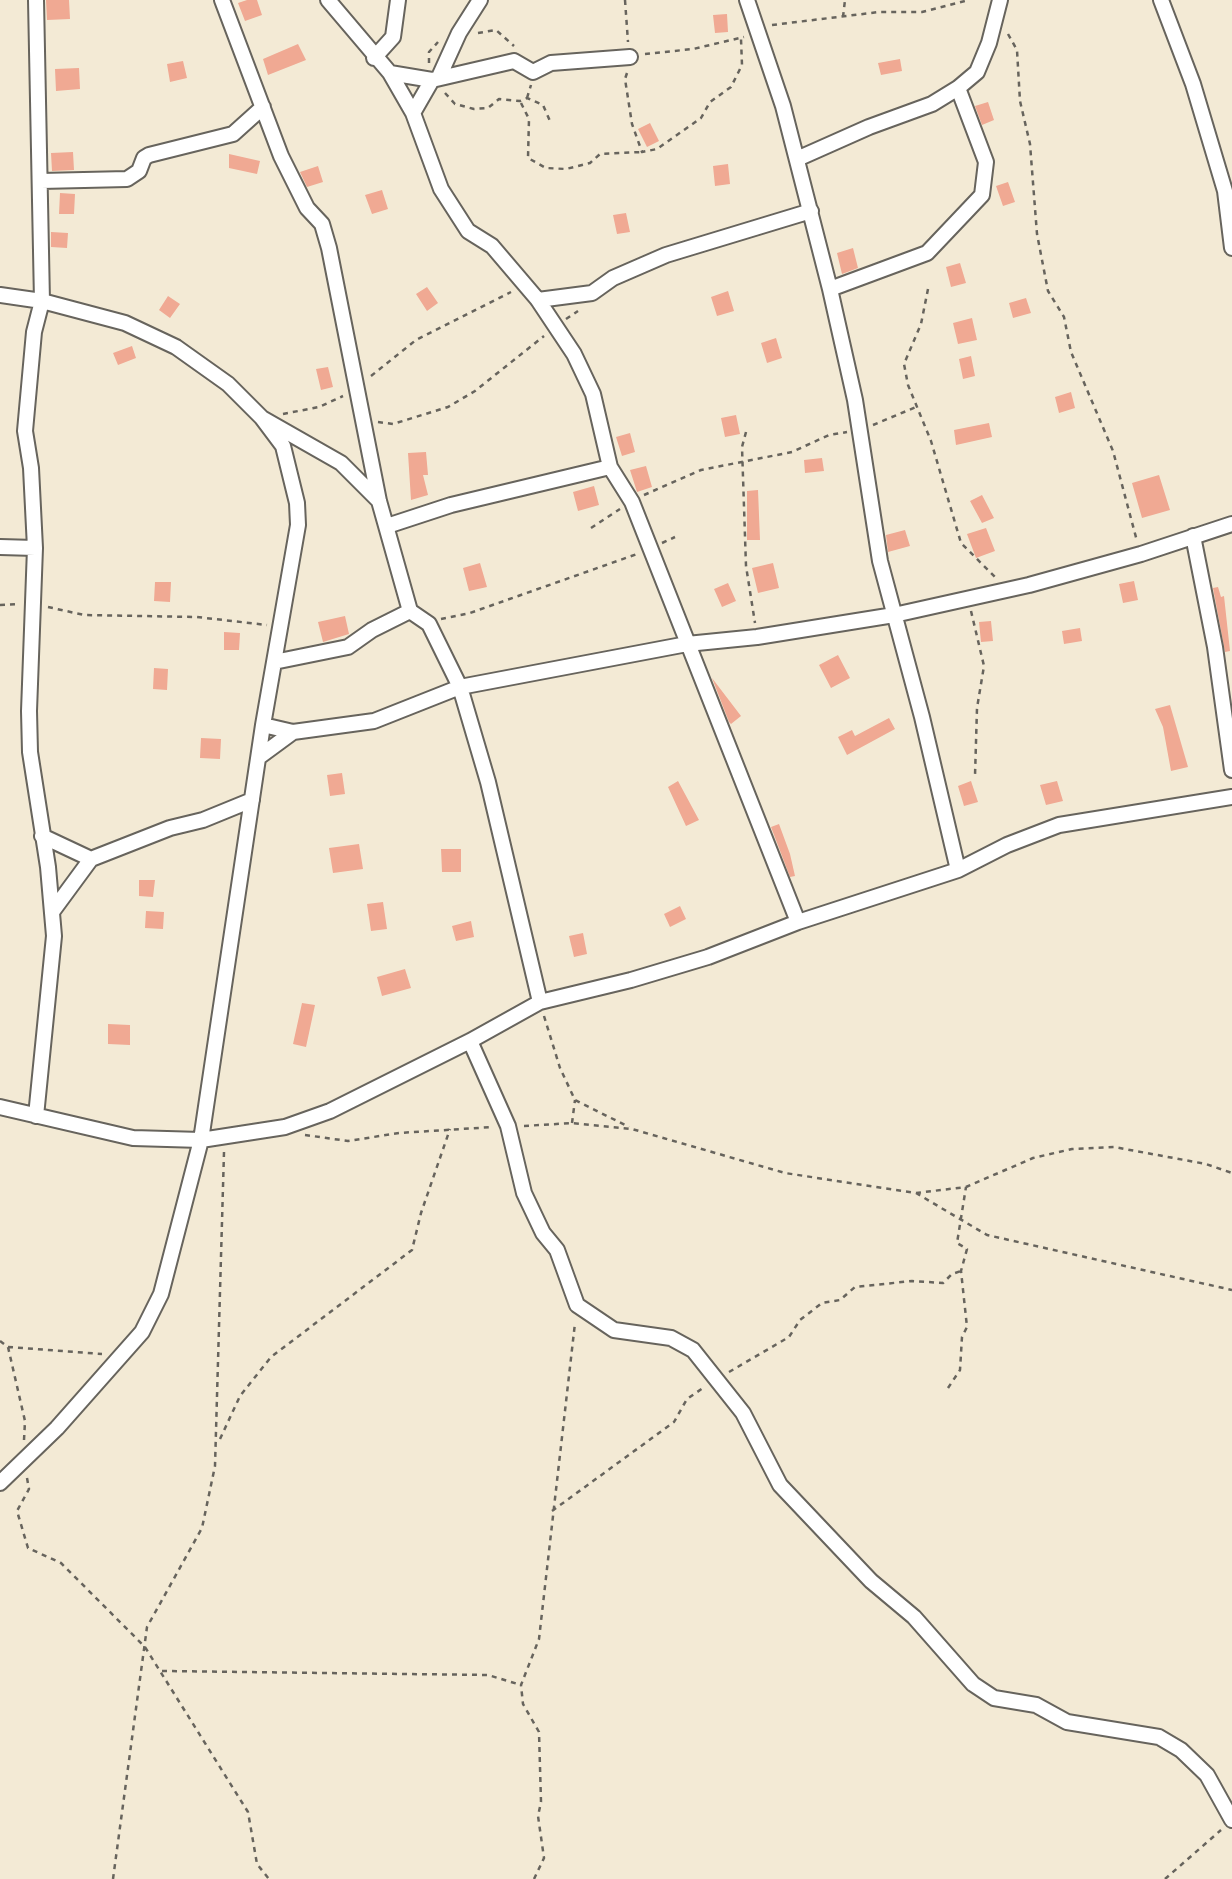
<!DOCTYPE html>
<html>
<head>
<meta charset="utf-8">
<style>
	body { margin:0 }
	canvas { display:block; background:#f3ead5 }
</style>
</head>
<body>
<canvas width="1232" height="1879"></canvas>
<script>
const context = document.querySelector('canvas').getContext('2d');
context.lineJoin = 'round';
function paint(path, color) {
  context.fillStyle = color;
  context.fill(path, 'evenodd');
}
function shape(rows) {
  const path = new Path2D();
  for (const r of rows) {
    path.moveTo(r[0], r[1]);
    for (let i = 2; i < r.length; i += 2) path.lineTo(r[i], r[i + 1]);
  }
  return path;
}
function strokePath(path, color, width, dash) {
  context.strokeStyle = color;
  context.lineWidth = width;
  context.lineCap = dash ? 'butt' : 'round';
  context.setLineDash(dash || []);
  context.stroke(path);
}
const building = shape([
	[46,0,69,0,70,19,47,20],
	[247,0,257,0,262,15,245,21,238,3],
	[727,14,728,32,715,33,713,15],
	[298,44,306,60,268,75,263,59],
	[900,59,902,71,881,75,878,63],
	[183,61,187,78,170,82,167,64],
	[79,68,80,89,56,91,55,69],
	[988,102,994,120,982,125,975,106],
	[650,123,659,141,647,147,638,129],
	[73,152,74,170,52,171,51,153],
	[229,154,260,161,257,174,229,168],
	[728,164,730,184,715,186,713,166],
	[318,166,323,182,307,187,300,172],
	[1008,182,1015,202,1003,206,996,186],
	[382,190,388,209,372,214,365,195],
	[60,193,75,194,74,214,59,214],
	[626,213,630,232,617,234,613,215],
	[51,232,68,233,67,248,51,247],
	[853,248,858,268,842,274,837,253],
	[960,263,966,283,951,287,946,267],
	[427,287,438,303,427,311,416,294],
	[728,291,734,311,717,316,711,297],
	[168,296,180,304,170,318,159,310],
	[1026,298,1031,313,1013,318,1009,303],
	[972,318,977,340,958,344,953,323],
	[776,338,782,358,767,363,761,343],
	[132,346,136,358,118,365,113,353],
	[971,356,975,376,963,379,959,359],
	[328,367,333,387,321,390,316,369],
	[1071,392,1075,408,1059,413,1055,397],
	[736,415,740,434,725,437,721,418],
	[989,423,992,437,956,445,954,430],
	[630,433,635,452,622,456,616,437],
	[426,452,428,475,423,475,428,495,411,500,408,453],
	[822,458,824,471,805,473,804,460],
	[646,466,652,487,637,492,630,470],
	[1159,475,1170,510,1142,518,1132,483],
	[594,486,599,505,578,511,573,492],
	[758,490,760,540,747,540,747,491],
	[982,495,994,518,982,523,970,501],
	[986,528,995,551,976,558,967,534],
	[905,530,910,546,888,552,886,535],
	[480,563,487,587,469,591,463,568],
	[773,563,779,588,758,593,752,568],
	[1134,581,1138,600,1123,603,1119,584],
	[155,582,171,582,170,602,154,601],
	[728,583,736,601,722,607,714,589],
	[1218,587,1221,597,1224,596,1230,651,1225,652,1213,588],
	[345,616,349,634,323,642,318,622],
	[991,621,993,641,981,642,979,622],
	[1080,628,1082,641,1064,644,1062,631],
	[224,632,240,633,239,650,224,650],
	[838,655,850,678,831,688,819,665],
	[154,668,168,669,167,690,153,689],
	[712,678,741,716,731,724,729,722],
	[1170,705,1188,767,1171,771,1163,727,1155,709],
	[889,718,895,729,847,755,838,737,852,730,855,736],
	[201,738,221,739,220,759,200,758],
	[342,773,345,794,330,796,327,775],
	[678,781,699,820,686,826,668,787],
	[971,781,978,802,964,806,958,786],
	[1057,781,1063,801,1046,805,1040,785],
	[779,824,790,854,795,876,790,877,771,827],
	[359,844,363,869,333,873,329,848],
	[441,849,461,849,461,872,442,872],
	[139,880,155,880,153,897,139,896],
	[383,902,387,929,371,931,367,904],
	[680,906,686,919,670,927,664,914],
	[146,911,164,912,163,929,145,928],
	[471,921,474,937,456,941,452,926],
	[583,933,587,954,574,957,569,936],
	[405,969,411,988,382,996,377,977],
	[302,1003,315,1005,306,1047,293,1044],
	[108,1024,130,1025,130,1045,108,1044]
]);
const path = shape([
	[625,0,628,42],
	[843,17,845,0],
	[772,25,879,12,922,12,969,0],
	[478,33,496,30,514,46],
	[1008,34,1017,50,1020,101,1030,144,1037,234,1048,291,1064,317,1071,352,1113,451,1137,541],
	[645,54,693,49,744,37],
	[429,63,429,52,438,42],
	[627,73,625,79,632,124,642,152,657,149,701,118,710,102,731,87,742,65,741,39],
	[445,93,455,104,474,109,488,108,499,99,520,101,527,98,543,105,550,121],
	[527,98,531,85],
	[521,103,529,119,528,158,546,168,566,169,590,163,600,154,642,152],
	[928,289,921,324,904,364,908,385,931,441,961,543,996,578],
	[566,319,578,311],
	[371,376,416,340,511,292],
	[283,414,319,407,343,396],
	[378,422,393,424,448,407,475,391,544,336],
	[873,425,916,407],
	[746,432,742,447,746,566,755,623],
	[644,495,701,470,792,452,829,435,847,432],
	[591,528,620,509],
	[662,543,675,537],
	[0,605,18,604],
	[48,607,84,615,197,617,267,625],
	[971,611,984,666,977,708,975,776],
	[441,619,470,613,637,554],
	[544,1016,560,1068,575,1100,629,1127],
	[572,1123,575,1100],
	[524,1126,572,1123,632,1129,785,1173,916,1193,987,1235,1232,1290],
	[305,1135,348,1141,399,1133,493,1127],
	[916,1193,966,1187,1033,1158,1072,1149,1114,1147,1206,1164,1232,1173],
	[0,1341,8,1347,25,1421,24,1440],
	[8,1347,102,1354],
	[729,1372,789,1337,800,1320,822,1303,840,1300,855,1287,912,1281,943,1283,952,1274,961,1271],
	[948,1388,960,1370,962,1337,967,1327,961,1271,967,1249,957,1243,966,1187],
	[220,1439,240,1396,271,1357,412,1250,421,1213,450,1129],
	[27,1478,29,1489,17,1511,28,1548,61,1563,145,1647,248,1812,257,1864,269,1879],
	[552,1511,674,1422,687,1399,703,1388],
	[162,1671,488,1675,521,1685],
	[113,1879,147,1627,202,1528,215,1466,224,1152],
	[534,1879,544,1858,538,1816,541,1802,539,1732,523,1704,521,1685,539,1639,575,1323],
	[1165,1879,1221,1830]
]);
const minor = shape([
	[222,0,281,156,307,208,322,224,329,248,379,501,410,611,429,624,460,687,488,782,540,1002],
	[328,0,390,73,413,113,441,189,468,231,492,246,538,300,574,354,593,394,610,467,632,502,798,922],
	[747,0,783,106,830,289,855,400,880,561,922,717,958,870],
	[1161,0,1193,84,1225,191,1232,248],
	[374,58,393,37,398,0],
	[390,73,432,80,514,61,533,72,551,63,630,57],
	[439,77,459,33,480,0],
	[413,113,432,80],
	[797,159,869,127,932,104,958,88,977,72,989,43,1000,0],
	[41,181,127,179,139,171,144,158,149,155,233,134,263,107],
	[830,289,927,253,982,195,986,162,958,88],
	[0,295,42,301,125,323,176,347,228,384,262,418,341,463,378,500],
	[538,300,592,293,613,278,666,255,811,211],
	[387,526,451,505,610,467],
	[1193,536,1215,647,1232,770],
	[0,547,35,548],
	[274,662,348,647,372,630,410,611],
	[263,725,293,732,374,721,460,687,687,644,757,637,894,615,1029,585,1141,554,1232,524],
	[259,757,293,732],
	[42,836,91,859],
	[52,912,91,859,170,828,203,820,252,800],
	[470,1041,508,1126,524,1193,543,1233,557,1250,577,1305,614,1330,671,1338,693,1350,743,1413,780,1485,871,1581,914,1617,973,1684,994,1698,1036,1705,1067,1722,1159,1737,1181,1750,1207,1775,1232,1820],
	[0,1107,133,1138,201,1140,285,1127,330,1111,470,1041,540,1002,631,980,708,957,798,922,958,870,1007,845,1059,825,1232,797],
	[36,1116,54,936,48,867,30,752,29,711,35,548,31,468,25,431,34,332,42,301,36,0],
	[0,1483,57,1428,142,1332,161,1294,201,1140,263,725,298,525,297,503,283,446,262,418]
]);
paint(building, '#f0a993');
strokePath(minor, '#67645d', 18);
strokePath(path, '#67645d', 2.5, [5, 5]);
strokePath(minor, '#fff', 14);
</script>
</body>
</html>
